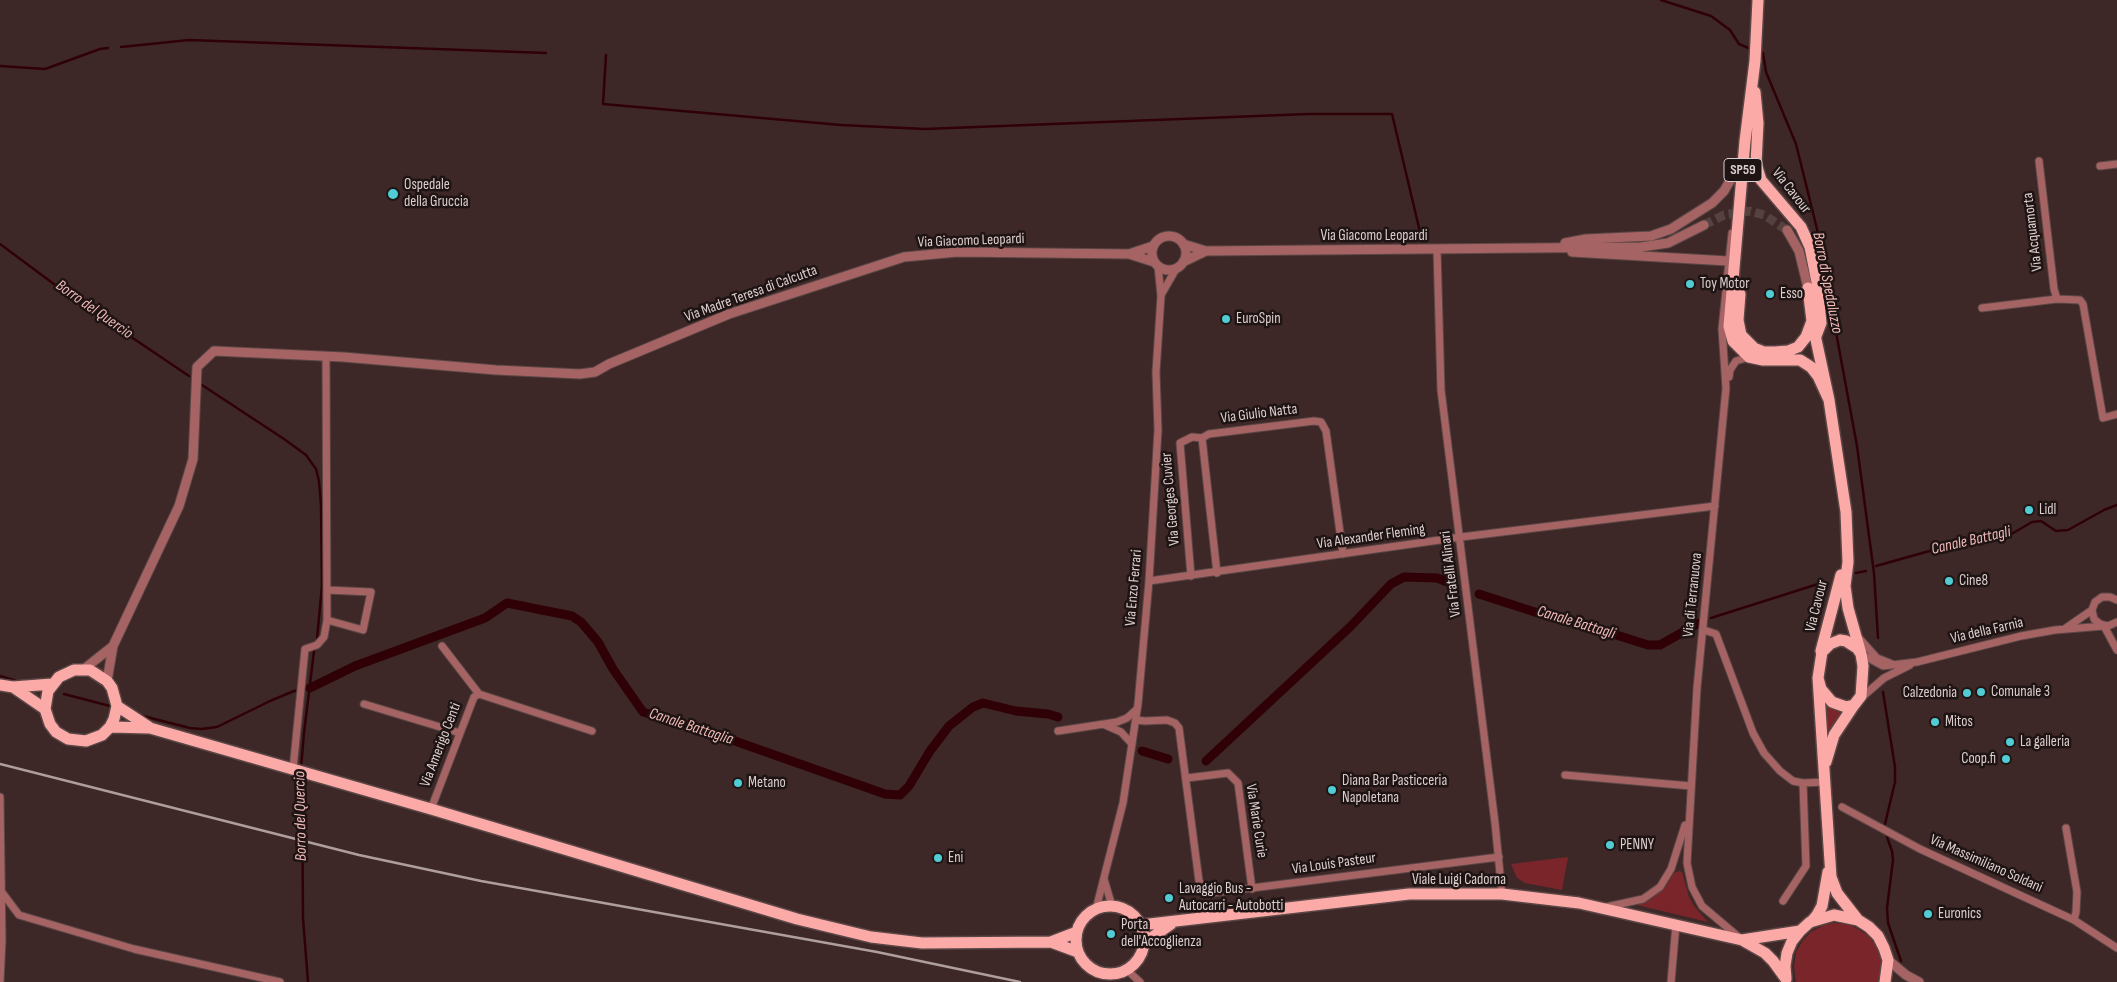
<!DOCTYPE html>
<html>
<head>
<meta charset="utf-8">
<style>
	body { margin:0 }
	canvas { display:block; background:#3d2827 }
</style>
</head>
<body>
<canvas width="2117" height="982"></canvas>
<script>
const context = document.querySelector('canvas').getContext('2d');
context.lineJoin = 'round';
function paint(path, color) {
  context.fillStyle = color;
  context.fill(path, 'evenodd');
}
function shape(rows) {
  const path = new Path2D();
  for (const r of rows) {
    if (r.length === 3) {
      path.moveTo(r[0] + r[2], r[1]);
      path.arc(r[0], r[1], r[2], 0, 2 * Math.PI);
      continue;
    }
    path.moveTo(r[0], r[1]);
    for (let i = 2; i < r.length; i += 2) path.lineTo(r[i], r[i + 1]);
  }
  return path;
}
function strokePath(path, color, width, dash) {
  context.strokeStyle = color;
  context.lineWidth = width;
  context.lineCap = dash ? 'butt' : 'round';
  context.setLineDash(dash || []);
  context.stroke(path);
}
function drawText(font, color, halo, rows, align = 'center') {
  context.font = font + ' "Sofia Sans Condensed",sans-serif';
  context.lineWidth = 5;
  context.setLineDash([]);
  context.textBaseline = 'middle';
  context.strokeStyle = halo;
  context.fillStyle = color;
  for (const [text, x, y, turn = 0] of rows) {
    context.save();
    context.translate(x, y);
    context.rotate((+turn || 0) * Math.PI / 180);
    context.textAlign = isNaN(turn) ? turn : align;
    if (halo) context.strokeText(text, 0, 0);
    context.fillText(text, 0, 0);
    context.restore();
  }
}
const green = shape([
	[1826,704,1832,709,1842,712,1828,733,1826,731],
	[1568,857,1562,890,1525,883,1517,878,1511,864],
	[1679,871,1682,872,1689,897,1694,906,1708,922,1637,905,1651,899,1665,887,1674,873],
	[1833,923,1849,924,1869,936,1877,948,1882,962,1878,982,1796,982,1794,967,1796,952,1804,939,1811,932,1824,925]
]);
const stream = shape([
	[1661,0,1711,16,1730,30,1739,44,1753,50],
	[121,47,189,40,546,53],
	[1758,52,1763,53,1766,72,1796,144,1817,229,1857,446,1874,573,1878,638],
	[606,55,603,104,841,125,925,129,1308,114,1392,114,1420,232],
	[0,66,45,69,100,49,108,48],
	[0,244,66,293,189,376],
	[202,385,284,439,306,455,316,469,319,481,321,505,322,585,317,639],
	[1876,566,1965,541,2008,536,2032,522,2041,521,2056,531,2068,530,2104,510,2117,505],
	[1856,573,1866,571],
	[1711,618,1818,584],
	[0,676,20,682],
	[1883,692,1895,767,1895,782,1885,824],
	[64,694,110,706],
	[139,715,190,728,201,729,217,727,270,701,294,691,310,688],
	[301,768,304,733,314,651],
	[302,776,303,918,308,982],
	[1887,837,1892,851,1893,860,1887,908,1888,923,1901,961]
]);
const canal = shape([
	[1479,594,1541,614,1588,626,1648,645,1660,645,1699,623],
	[310,688,355,666,485,618,507,603,572,616,581,622,598,642,613,669,643,712,715,734,885,794,900,795,909,786,930,751,949,726,973,707,983,703,1016,711,1048,714,1058,717],
	[1142,751,1168,759],
	[1206,761,1350,627,1391,584,1404,577,1437,578,1450,583]
]);
const tertiaryTunnel = shape([
	[1704,225,1724,215,1750,211,1764,215,1787,230]
]);
const minor = shape([
	[2039,161,2054,289,2057,299],
	[2100,166,2117,164],
	[1732,233,1722,329,1726,388,1697,688,1687,863,1692,887,1702,906,1741,939],
	[1437,250,1441,390,1495,823,1502,894],
	[1161,295,1176,269],
	[1982,308,2057,299,2080,300,2083,304,2103,418,2117,414],
	[1729,377,1730,370,1736,361,1749,357],
	[1202,438,1217,573],
	[1191,576,1180,443,1192,437,1202,438,1209,434,1314,421,1321,422,1326,431,1343,554],
	[1149,581,1461,537,1715,506],
	[2117,600,2110,597,2102,597,2095,602,2092,610,2094,619,2100,624,2108,626,2117,622],
	[327,620,363,630,371,592,327,590],
	[2066,628,2092,610],
	[1704,630,1716,634,1753,733,1764,753,1780,771,1793,781,1803,783,1825,782],
	[1860,639,1877,658,1892,664],
	[442,646,479,694,592,731],
	[1861,654,1883,666,1917,662,2021,636,2055,630,2104,626,2117,650],
	[1861,698,1884,678,1910,665],
	[364,704,460,733],
	[1136,720,1145,721,1167,720,1175,723,1179,728,1199,881,1204,890,1212,893,1499,857],
	[1105,725,1121,732,1132,744],
	[1058,731,1117,722,1127,718,1137,709],
	[293,769,305,649,317,645,324,637,327,620,326,356],
	[1565,775,1691,786],
	[1187,778,1228,773,1238,783,1252,889],
	[0,797,2,940,0,982],
	[1842,807,1920,849,2074,920,2117,948],
	[431,809,474,697,479,694],
	[2066,828,2077,892,2076,912,2074,920],
	[1104,879,1112,906],
	[1,891,19,915,134,949,280,982],
	[1783,901,1806,866,1803,783],
	[1606,907,1643,899,1660,887,1671,869,1685,825],
	[1096,909,1123,803,1138,704,1149,581,1158,430,1156,372,1161,296,1158,266],
	[1127,970,1140,982],
	[1671,982,1676,924]
]);
const tertiary = shape([
	[1787,230,1799,251,1808,288],
	[1169,253,17],
	[1565,243,1586,239,1651,236,1671,229,1712,203,1724,191,1742,160],
	[1183,244,1206,251,1641,247,1668,243,1704,225],
	[1572,252,1728,261],
	[1129,254,1153,246],
	[1183,262,1206,251],
	[84,669,113,646],
	[107,681,113,646,179,506,193,459,197,367,214,351,343,357,496,370,580,374,595,372,609,364,729,314,904,257,957,252,1129,254,1154,262],
	[1888,960,1906,975,1919,982]
]);
const primary = shape([
	[1758,0,1755,61,1745,141,1729,326,1733,341,1749,357,1763,360,1800,360,1811,367,1818,376,1829,400],
	[1755,92,1758,123,1756,164,1761,180,1801,227,1810,247,1817,282,1821,323,1816,336],
	[1808,288,1812,321,1829,400,1846,512,1848,562,1845,586,1848,608,1861,654],
	[1740,294,1738,320,1741,335,1754,348,1764,352,1775,352,1788,351,1798,347,1806,337,1812,321],
	[1840,640,1846,641,1857,648,1861,654,1863,666,1861,696,1854,705,1846,707,1832,702,1821,689,1818,678,1822,652,1830,644,1840,640],
	[1821,651,1841,575],
	[1818,678,1831,877,1837,893,1858,920],
	[0,685,13,687,52,684],
	[13,687,45,709],
	[117,706,114,719,110,727,102,735,86,741,68,739,56,732,50,724,45,709,48,691,59,677,74,670,90,670,107,681,112,688,117,706,149,727],
	[110,727,150,728,431,809,797,919,871,937,922,943,1051,942,1077,932],
	[1826,762,1834,735,1854,705],
	[1110,940,34],
	[1811,922,1817,915,1822,906,1828,872],
	[1141,925,1409,894,1502,894,1579,903,1742,940,1765,953,1773,961,1786,979],
	[1742,940,1800,931],
	[1051,942,1078,952],
	[1144,943,1171,924],
	[1786,978,1785,966,1787,953,1792,941,1800,931,1810,922,1834,915,1858,920,1869,927,1878,936,1884,948,1888,960,1885,982]
]);
const rail = shape([
	[0,764,359,855,481,881,877,952,1020,982]
]);
const markers = [
	[393,194,6,"#51ccd4"],
	[1690,284,5,"#51ccd4"],
	[1770,294,5,"#51ccd4"],
	[1226,319,5,"#51ccd4"],
	[2029,510,5,"#51ccd4"],
	[1949,581,5,"#51ccd4"],
	[1981,692,5,"#51ccd4"],
	[1967,693,5,"#51ccd4"],
	[1935,722,5,"#51ccd4"],
	[2010,742,5,"#51ccd4"],
	[2006,759,5,"#51ccd4"],
	[738,783,5,"#51ccd4"],
	[1332,790,5,"#51ccd4"],
	[1610,845,5,"#51ccd4"],
	[938,858,5,"#51ccd4"],
	[1169,898,5,"#51ccd4"],
	[1928,914,5,"#51ccd4"],
	[1111,934,5,"#51ccd4"]
];
const shields = [
	[1743,170,38]
];
const shieldNames = [
	["SP59",1743,170]
];
const poiNames = [
	["Ospedale",404,185],
	["della Gruccia",404,202],
	["Toy Motor",1700,284],
	["Esso",1780,294],
	["EuroSpin",1236,319],
	["Lidl",2039,510],
	["Cine8",1959,581],
	["Comunale 3",1991,692],
	["Calzedonia",1957,693,"right"],
	["Mitos",1945,722],
	["La galleria",2020,742],
	["Coop.fi",1996,759,"right"],
	["Diana Bar Pasticceria",1342,781],
	["Napoletana",1342,798],
	["Metano",748,783],
	["PENNY",1620,845],
	["Eni",948,858],
	["Lavaggio Bus -",1179,889],
	["Autocarri - Autobotti",1179,906],
	["Euronics",1938,914],
	["Porta",1121,925],
	["dell'Accoglienza",1121,942]
];
const streetNames = [
	["Via Cavour",1791,191,52],
	["Via Acquamorta",2033,232,-97],
	["Via Giacomo Leopardi",1374,236],
	["Via Giacomo Leopardi",971,241,-2],
	["Via Madre Teresa di Calcutta",751,294,-20],
	["Via Giulio Natta",1259,414,-7],
	["Via Georges Cuvier",1171,499,-95],
	["Via Alexander Fleming",1371,537,-8],
	["Via Fratelli Alinari",1451,574,-97],
	["Via Enzo Ferrari",1134,588,-85],
	["Via di Terranuova",1693,595,-84],
	["Via Cavour",1817,606,-76],
	["Via della Farnia",1987,631,-13],
	["Via Amerigo Centi",441,745,-69],
	["Via Marie Curie",1256,821,81],
	["Via Louis Pasteur",1334,864,-8],
	["Via Massimiliano Soldani",1986,864,24],
	["Viale Luigi Cadorna",1459,880]
];
const waterNames = [
	["Borro di Spedaluzzo",1827,283,79],
	["Borro del Quercio",94,310,35],
	["Canale Battagli",1971,541,-13],
	["Canale Battagli",1576,623,17],
	["Canale Battaglia",691,727,18],
	["Borro del Quercio",301,816,-91]
];
paint(green, '#79252a');
strokePath(stream, '#2f0005', 2.5);
strokePath(canal, '#2f0005', 9);
strokePath(tertiaryTunnel, '#554140', 9, [9, 4.5]);
strokePath(minor, '#5a4645', 9);
strokePath(tertiary, '#5a4645', 11);
strokePath(primary, '#5a4645', 14);
strokePath(minor, '#a56463', 7);
strokePath(tertiary, '#a56463', 9);
strokePath(primary, '#fcaaa8', 11);
strokePath(rail, '#ae9e9d', 2.5);
for (const [x, y, r, color] of markers) {
  const dot = new Path2D();
  dot.arc(x, y, r, 0, 2 * Math.PI);
  context.fillStyle = color;
  context.fill(dot);
  strokePath(dot, '#1e1413', 2);
}
for (const [x, y, w] of shields) {
  const box = new Path2D();
  box.roundRect(x - w / 2, y - 11.5, w, 23, 4);
  context.fillStyle = '#1e1413';
  context.fill(box);
  strokePath(box, '#ddcece', 1);
}
drawText('bold 14px', '#ddcece', null, shieldNames);
drawText('15px', '#ddcece', '#1e1413', poiNames, 'left');
drawText('15px', '#ddcece', '#1e1413', streetNames);
drawText('italic 16px', '#f1bab8', '#1e1413', waterNames);
</script>
</body>
</html>
